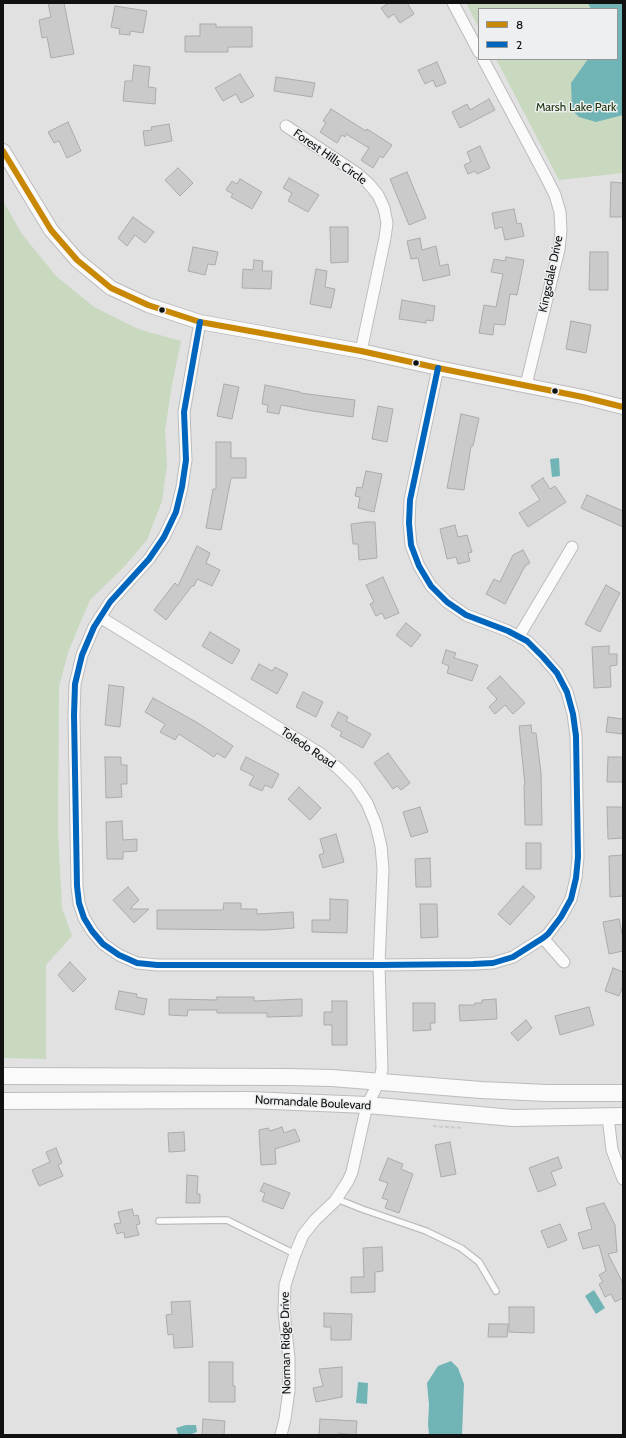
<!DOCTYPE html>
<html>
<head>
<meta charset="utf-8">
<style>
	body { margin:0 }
	#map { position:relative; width:626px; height:1438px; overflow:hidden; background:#e1e1e2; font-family:Cabin,sans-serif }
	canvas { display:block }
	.frame { position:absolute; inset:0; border:4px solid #111112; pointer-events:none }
	.legend { position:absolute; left:478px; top:8px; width:140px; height:52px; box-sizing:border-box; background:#edeff0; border:1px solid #959697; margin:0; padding:5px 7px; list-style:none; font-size:12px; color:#111112 }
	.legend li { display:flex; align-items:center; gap:8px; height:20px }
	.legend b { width:20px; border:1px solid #959697 }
</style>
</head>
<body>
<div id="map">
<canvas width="626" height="1438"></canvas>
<div class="frame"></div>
<ul class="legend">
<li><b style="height:5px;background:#c98804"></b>8</li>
<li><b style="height:5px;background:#0065bd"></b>2</li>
</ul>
</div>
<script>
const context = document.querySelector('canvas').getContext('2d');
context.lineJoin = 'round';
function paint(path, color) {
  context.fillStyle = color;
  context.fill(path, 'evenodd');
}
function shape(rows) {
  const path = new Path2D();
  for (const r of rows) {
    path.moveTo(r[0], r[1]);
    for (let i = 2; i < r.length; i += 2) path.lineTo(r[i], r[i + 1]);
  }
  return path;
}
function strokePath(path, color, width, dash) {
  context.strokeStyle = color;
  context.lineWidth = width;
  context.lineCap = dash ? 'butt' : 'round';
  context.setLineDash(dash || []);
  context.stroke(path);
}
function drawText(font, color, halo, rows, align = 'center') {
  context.font = font + ' Cabin,sans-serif';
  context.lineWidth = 3;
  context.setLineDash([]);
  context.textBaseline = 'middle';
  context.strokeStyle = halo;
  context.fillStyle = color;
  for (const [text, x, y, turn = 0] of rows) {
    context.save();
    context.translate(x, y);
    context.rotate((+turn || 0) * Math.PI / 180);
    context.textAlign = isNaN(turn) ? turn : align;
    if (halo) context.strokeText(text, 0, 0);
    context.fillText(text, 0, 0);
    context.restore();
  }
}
const green = shape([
	[466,3,623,3,623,173,559,180,496,59,617,59,617,9,479,9,479,28],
	[3,201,22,234,56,276,94,307,138,329,181,341,172,385,165,431,167,466,162,501,147,540,123,568,90,600,69,650,59,686,58,830,62,908,72,936,46,965,46,1059,3,1058]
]);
const water = shape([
	[588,3,623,3,623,115,596,122,579,117,572,110,571,83,588,59,617,59,617,9,591,9],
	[559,458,560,476,552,477,550,459],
	[594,1290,605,1308,596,1314,585,1296],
	[451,1361,458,1368,464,1384,462,1435,429,1435,428,1424,429,1405,427,1383,438,1366],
	[358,1382,368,1383,367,1404,356,1403],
	[186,1425,196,1425,197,1432,189,1435,178,1434,176,1428]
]);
const building = shape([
	[48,3,64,3,74,54,51,58,47,37,42,38,39,20,51,17,48,3],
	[389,3,407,3,414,14,400,23,394,14,388,18,381,8,389,3],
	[115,6,147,11,143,33,130,31,130,35,119,34,120,29,111,27,115,6],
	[200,24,216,24,216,27,252,27,252,47,228,47,228,52,185,52,185,36,200,36,200,24],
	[437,62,446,83,436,87,433,80,425,84,418,70,437,62],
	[134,65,150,67,148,87,156,88,155,104,123,101,125,81,132,81,134,65],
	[240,74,254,96,241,103,236,94,223,101,215,88,240,74],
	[276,77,315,83,312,97,274,91,276,77],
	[489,99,495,110,460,128,452,112,467,104,470,110,489,99],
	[331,109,366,131,367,129,392,145,383,158,380,156,373,168,361,160,369,148,346,134,345,137,342,135,337,143,320,132,326,123,323,121,331,109],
	[68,122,81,151,67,158,59,141,54,143,48,132,68,122],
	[169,124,172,141,145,146,143,131,152,130,151,127,169,124],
	[480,146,490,168,477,174,475,171,468,174,464,165,471,162,467,152,480,146],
	[178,168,193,183,180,196,165,180,178,168],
	[407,172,426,218,409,225,390,179,407,172],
	[289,178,319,195,308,212,288,201,292,193,283,188,289,178],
	[240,179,262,192,252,209,231,197,233,194,226,190,232,181,237,184,240,179],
	[611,182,623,183,623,217,610,217,611,182],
	[514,209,517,224,521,223,524,236,505,240,502,227,495,229,492,213,514,209],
	[133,217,154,232,145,243,135,235,127,246,118,238,133,217],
	[330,227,348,227,348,262,331,263,330,227],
	[420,238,422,250,436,246,440,266,448,264,450,275,423,281,418,258,411,259,407,241,420,238],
	[193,247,218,252,215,265,208,264,205,275,188,271,193,247],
	[590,252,608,252,608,290,589,290,590,252],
	[506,257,524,260,517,295,510,294,505,325,494,324,493,335,479,333,484,305,496,307,503,274,491,272,494,259,505,261,506,257],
	[254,260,263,261,262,271,272,271,271,289,242,288,243,269,253,270,254,260],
	[316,269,327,271,325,287,335,289,331,308,310,304,316,269],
	[402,300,435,306,433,321,426,320,426,323,399,319,402,300],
	[571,321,591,325,586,353,566,349,571,321],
	[224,384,239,387,232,419,217,416,224,384],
	[265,385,300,392,300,393,355,400,353,417,312,411,281,405,279,414,267,412,268,405,262,404,265,385],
	[378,406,393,409,387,442,372,439,378,406],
	[461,414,479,418,473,446,471,446,464,490,447,488,461,414],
	[216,442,231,442,231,458,246,458,246,478,231,478,221,530,206,528,213,489,216,489,216,442],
	[366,471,382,474,374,512,358,508,360,497,355,496,357,487,362,488,366,471],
	[543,478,550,489,555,486,566,502,528,527,519,513,540,500,531,486,543,478],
	[587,495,623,511,623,527,581,508,587,495],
	[366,522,375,522,377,558,359,560,358,544,353,544,351,524,366,522],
	[455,525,458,537,467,535,472,552,468,553,470,561,458,564,456,557,447,559,440,529,455,525],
	[197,546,210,553,206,563,220,570,212,586,197,579,194,586,192,586,166,620,154,610,175,583,178,586,197,546],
	[523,550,530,563,525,566,505,604,486,594,494,579,500,582,513,555,523,550],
	[383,577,399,613,385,619,382,613,376,616,370,604,374,602,366,585,383,577],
	[606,585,620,593,600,632,585,624,606,585],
	[406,623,421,635,411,647,396,635,406,623],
	[210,632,240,650,232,664,202,646,210,632],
	[609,646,609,654,617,654,617,665,610,666,611,687,594,688,592,647,609,646],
	[446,650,456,653,454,658,478,665,472,681,447,673,449,666,442,663,446,650],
	[259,664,272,671,275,667,288,674,277,694,251,679,259,664],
	[500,676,525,703,513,714,505,705,495,714,489,707,497,699,487,688,500,676],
	[109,685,124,687,120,727,105,725,109,685],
	[303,692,323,702,316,717,296,707,303,692],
	[153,698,198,723,233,746,225,758,217,753,214,757,179,734,175,740,160,732,165,724,145,712,153,698],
	[338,712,348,717,346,721,371,734,363,748,340,736,342,732,331,726,338,712],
	[608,717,623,719,622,734,606,732,608,717],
	[531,725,532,733,536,733,541,773,542,825,525,825,524,785,525,785,519,726,531,725],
	[388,753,410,783,401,790,397,786,393,789,374,763,388,753],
	[105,757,121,757,121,765,127,765,127,784,121,784,122,797,106,798,105,757],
	[246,757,279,774,272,788,265,785,262,791,249,785,254,776,240,769,246,757],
	[608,757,623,757,623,782,607,782,608,757],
	[299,787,321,808,310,820,288,799,299,787],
	[420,807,428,832,411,837,403,812,420,807],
	[607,807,623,807,623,838,608,839,607,807],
	[122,821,123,840,137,839,137,851,123,852,123,859,107,859,106,822,122,821],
	[336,834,344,862,323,868,319,855,324,853,320,839,336,834],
	[526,843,541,843,541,869,526,869,526,843],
	[623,855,623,896,610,897,609,856,623,855],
	[430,858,431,887,416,887,415,859,430,858],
	[523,886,535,897,510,925,498,914,523,886],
	[128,887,139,900,130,909,149,909,134,923,113,900,128,887],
	[330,899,348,900,347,933,312,932,312,920,330,920,330,899],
	[224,903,241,903,241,909,257,909,257,914,293,912,294,928,267,930,157,929,157,910,223,910,224,903],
	[420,904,437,904,438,937,421,938,420,904],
	[619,919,623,938,623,951,609,954,603,922,619,919],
	[70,962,86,979,73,992,58,975,70,962],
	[613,968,623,972,623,986,619,996,605,991,613,968],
	[119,991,137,994,136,997,147,999,144,1015,115,1009,119,991],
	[217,997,254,997,254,1001,302,999,302,1016,267,1017,267,1013,217,1013,217,1010,188,1010,187,1016,169,1015,169,999,217,1000,217,997],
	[496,999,497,1019,460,1021,459,1005,475,1005,475,1003,482,1003,482,1000,496,999],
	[332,1001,347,1001,347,1045,332,1045,332,1025,324,1025,324,1012,332,1012,332,1001],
	[413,1003,435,1003,435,1023,430,1023,431,1030,413,1031,413,1003],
	[589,1007,594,1025,560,1035,555,1016,589,1007],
	[526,1020,532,1028,518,1041,511,1033,526,1020],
	[282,1127,284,1133,295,1129,300,1141,275,1149,276,1164,261,1165,259,1130,268,1128,270,1131,282,1127],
	[184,1132,185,1151,169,1152,168,1133,184,1132],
	[450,1142,456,1174,441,1177,435,1145,450,1142],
	[56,1148,62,1163,58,1165,63,1176,39,1186,32,1170,50,1162,46,1152,56,1148],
	[558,1157,562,1168,551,1172,556,1185,538,1192,529,1168,558,1157],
	[388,1158,403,1164,401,1169,413,1174,399,1213,385,1208,388,1200,382,1198,388,1183,379,1180,388,1158],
	[187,1175,198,1176,197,1194,200,1194,200,1203,186,1203,187,1175],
	[264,1183,290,1193,283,1209,262,1201,265,1193,260,1191,264,1183],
	[604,1203,615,1225,617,1252,608,1254,623,1283,623,1298,615,1302,611,1294,605,1297,599,1284,603,1282,599,1275,606,1271,599,1245,583,1249,578,1233,592,1229,586,1208,604,1203],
	[132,1209,134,1216,138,1215,140,1224,136,1225,139,1235,125,1238,124,1232,117,1234,114,1224,121,1223,118,1212,132,1209],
	[560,1224,567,1240,548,1248,541,1231,560,1224],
	[382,1247,383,1271,375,1272,375,1292,351,1293,351,1277,364,1277,363,1248,382,1247],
	[190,1301,193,1347,174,1348,173,1334,168,1335,166,1315,172,1314,171,1302,190,1301],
	[509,1307,534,1307,534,1333,509,1332,509,1307],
	[324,1313,352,1314,351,1340,331,1340,331,1327,324,1327,324,1313],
	[489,1324,508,1324,507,1337,488,1337,489,1324],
	[209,1362,233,1362,233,1386,235,1386,235,1402,209,1402,209,1362],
	[342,1367,342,1397,316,1402,313,1388,323,1386,319,1369,342,1367],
	[203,1419,225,1421,224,1435,202,1435,203,1419],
	[320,1419,357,1421,356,1435,338,1433,337,1435,319,1435,320,1419]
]);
const path = shape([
	[433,1126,463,1128]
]);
const service = shape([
	[337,1199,362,1209,426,1231,461,1248,479,1262,496,1291],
	[159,1221,227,1220,295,1254]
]);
const minor = shape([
	[453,3,479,52],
	[483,59,546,177,555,195,560,212,561,231,559,249,526,385],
	[286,126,358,174,369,184,378,195,384,208,387,223,385,238,361,351],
	[200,322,184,412,186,460,182,487,176,512,164,537,149,559,110,602,94,627,82,655,75,684,74,715,77,886,79,903,84,918,92,931,103,944,119,955,137,963,157,965,379,965,473,964,493,963,513,957,543,938,548,934,561,917,571,899,576,878,578,857,576,736,573,714,567,692,557,673,543,657,527,641,508,631,466,615,447,602,431,586,419,566,411,545,409,523,410,500,438,368],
	[100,617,321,754,338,768,355,785,367,803,376,825,381,846,383,869,379,965,382,1069,379,1082,367,1105,352,1172,348,1181,335,1201,315,1220,303,1235,295,1254,285,1285,284,1311,289,1359,289,1390,285,1419,281,1435],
	[519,636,572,547],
	[543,938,564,962],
	[608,1117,612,1150,623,1179]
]);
const tertiary = shape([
	[3,151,51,230,77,260,111,288,148,305,200,322,361,351,438,368,583,397,623,407]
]);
const secondary = shape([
	[3,1076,288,1077,332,1078,481,1090,547,1093,623,1093],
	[3,1101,249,1100,367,1105,513,1118,623,1116]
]);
const bus1 = shape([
	[3,151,51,230,77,260,111,288,148,305,200,322,361,351,438,368,583,397,623,407]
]);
const bus2 = shape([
	[200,322,184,412,186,460,182,487,176,512,164,537,149,559,110,602,94,627,82,655,75,684,74,715,77,886,79,903,84,918,92,931,103,944,119,955,137,963,157,965,379,965,473,964,493,963,513,957,543,938,548,934,561,917,571,899,576,878,578,857,576,736,573,714,567,692,557,673,543,657,527,641,508,631,466,615,447,602,431,586,419,566,411,545,409,523,410,500,438,368]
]);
const markers = [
	[162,310,3.5,"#111112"],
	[416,363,3.5,"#111112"],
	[555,391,3.5,"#111112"]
];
const parkNames = [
	["Marsh Lake Park",576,107]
];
const streetNames = [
	["Forest Hills Circle",330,157,35],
	["Kingsdale Drive",551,274,-78],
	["Toledo Road",308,748,34],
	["Normandale Boulevard",313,1103,3],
	["Norman Ridge Drive",286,1343,-91]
];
paint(green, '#c9d9c0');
paint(water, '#70b4b5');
paint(building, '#cacacb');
strokePath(building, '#aaabab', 1);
strokePath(service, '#bcbcbd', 8);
strokePath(minor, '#bcbcbd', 13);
strokePath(tertiary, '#bcbcbd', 16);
strokePath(secondary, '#bcbcbd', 18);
strokePath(path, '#cbcbcb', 2, [4, 2]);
strokePath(service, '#fafafb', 5.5);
strokePath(minor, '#fafafb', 11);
strokePath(tertiary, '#fafafb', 14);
strokePath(secondary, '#fafafb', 16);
strokePath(bus1, '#c98804', 6);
strokePath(bus2, '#0065bd', 6);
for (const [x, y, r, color] of markers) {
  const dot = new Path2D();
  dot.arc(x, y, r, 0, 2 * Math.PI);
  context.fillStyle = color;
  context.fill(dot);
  strokePath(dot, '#edeff0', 1.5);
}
drawText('12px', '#20370f', '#edeff0', parkNames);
drawText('12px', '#111112', '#edeff0', streetNames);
</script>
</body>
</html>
